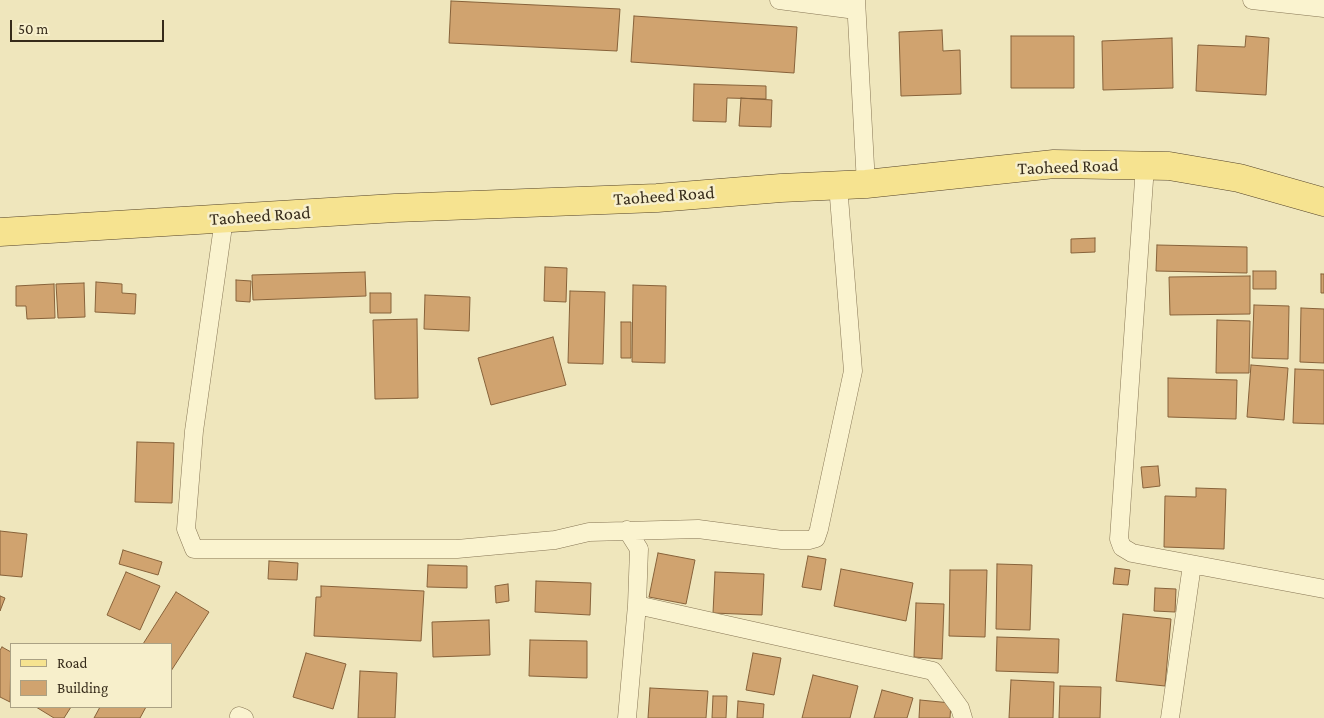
<!DOCTYPE html>
<html>
<head>
<meta charset="utf-8">
<style>
	body { margin:0 }
	#map { position:relative; width:1324px; height:718px; overflow:hidden; background:#efe6bc; font-family:"Crimson Pro",serif }
	canvas { display:block }
	.legend { position:absolute; left:10px; top:643px; width:162px; height:65px; box-sizing:border-box; background:#f7efcb; border:1px solid #aaa184; margin:0; padding:6px 9px; list-style:none; font-size:15px; color:#362b1a }
	.legend li { display:flex; align-items:center; gap:10px; height:25px }
	.legend b { width:25px; border:1px solid #aaa184 }
	.scale { position:absolute; left:10px; top:20px; width:154px; height:22px; box-sizing:border-box; border:2px solid #362b1a; border-top:0; padding-left:6px; font-size:15px; line-height:18px; white-space:nowrap; color:#362b1a; -webkit-text-stroke:4px #f7efcb; paint-order:stroke }
</style>
</head>
<body>
<div id="map">
<canvas width="1324" height="718"></canvas>
<ul class="legend">
<li><b style="height:6px;background:#f6e390"></b>Road</li>
<li><b style="height:14px;background:#d0a36f"></b>Building</li>
</ul>
<div class="scale">50 m</div>
</div>
<script>
const context = document.querySelector('canvas').getContext('2d');
context.lineJoin = 'round';
function paint(path, color) {
  context.fillStyle = color;
  context.fill(path, 'evenodd');
}
function shape(rows) {
  const path = new Path2D();
  for (const r of rows) {
    path.moveTo(r[0], r[1]);
    for (let i = 2; i < r.length; i += 2) path.lineTo(r[i], r[i + 1]);
  }
  return path;
}
function strokePath(path, color, width, dash) {
  context.strokeStyle = color;
  context.lineWidth = width;
  context.lineCap = dash ? 'butt' : 'round';
  context.setLineDash(dash || []);
  context.stroke(path);
}
function drawText(font, color, halo, rows, align = 'center') {
  context.font = font + ' "Crimson Pro",serif';
  context.lineWidth = 5;
  context.setLineDash([]);
  context.textBaseline = 'middle';
  context.strokeStyle = halo;
  context.fillStyle = color;
  for (const [text, x, y, turn = 0] of rows) {
    context.save();
    context.translate(x, y);
    context.rotate((+turn || 0) * Math.PI / 180);
    context.textAlign = isNaN(turn) ? turn : align;
    if (halo) context.strokeText(text, 0, 0);
    context.fillText(text, 0, 0);
    context.restore();
  }
}
const building = shape([
	[451,1,620,9,617,51,449,43,451,1],
	[634,16,797,27,794,73,631,62,634,16],
	[942,30,943,51,960,50,961,94,901,96,899,32,942,30],
	[1011,36,1074,36,1074,88,1011,88,1011,36],
	[1246,36,1269,38,1266,95,1196,91,1198,45,1245,47,1246,36],
	[1172,38,1173,88,1103,90,1102,41,1172,38],
	[694,84,766,86,766,99,727,98,726,122,693,121,694,84],
	[741,98,772,100,771,127,739,126,741,98],
	[1095,238,1095,252,1071,253,1071,239,1095,238],
	[1157,245,1247,247,1247,273,1156,271,1157,245],
	[545,267,567,268,566,302,544,301,545,267],
	[1253,271,1276,271,1276,289,1253,289,1253,271],
	[365,272,366,296,253,300,252,275,365,272],
	[1321,274,1324,274,1324,293,1321,293,1321,274],
	[1250,276,1250,314,1170,315,1169,277,1250,276],
	[236,280,251,281,250,302,236,301,236,280],
	[96,282,122,284,122,293,136,294,135,314,95,312,96,282],
	[84,283,85,317,58,318,56,284,84,283],
	[54,284,55,318,27,319,26,306,16,306,16,286,54,284],
	[633,285,666,286,665,363,632,362,633,285],
	[570,291,605,292,603,364,568,363,570,291],
	[370,293,391,293,391,313,370,313,370,293],
	[425,295,470,297,469,331,424,329,425,295],
	[1254,305,1289,306,1288,359,1252,358,1254,305],
	[1301,308,1324,309,1324,363,1300,362,1301,308],
	[417,319,418,398,375,399,373,320,417,319],
	[1217,320,1250,321,1249,373,1216,373,1217,320],
	[621,322,631,322,631,358,621,358,621,322],
	[553,337,566,385,491,405,478,358,553,337],
	[1251,365,1288,368,1284,420,1247,417,1251,365],
	[1295,369,1324,370,1324,424,1293,423,1295,369],
	[1168,378,1237,380,1236,419,1168,417,1168,378],
	[137,442,174,443,172,503,135,502,137,442],
	[1158,466,1160,486,1143,488,1141,467,1158,466],
	[1196,488,1226,489,1224,549,1164,547,1165,496,1196,497,1196,488],
	[0,531,27,534,22,577,0,575,0,531],
	[123,550,162,562,158,575,119,564,123,550],
	[658,553,695,560,686,604,649,597,658,553],
	[808,556,826,559,821,590,802,587,808,556],
	[269,561,298,563,297,580,268,579,269,561],
	[997,564,1032,565,1030,630,996,629,997,564],
	[428,565,467,566,467,588,427,587,428,565],
	[1115,568,1130,570,1128,585,1113,584,1115,568],
	[841,569,913,583,906,621,834,606,841,569],
	[950,570,987,570,985,637,949,636,950,570],
	[126,572,160,586,140,630,107,615,126,572],
	[715,572,764,574,762,615,713,613,715,572],
	[536,581,591,583,590,615,535,612,536,581],
	[508,584,509,601,496,603,495,586,508,584],
	[321,586,424,591,421,641,314,636,316,597,321,597,321,586],
	[1155,588,1176,589,1175,612,1154,611,1155,588],
	[176,592,209,612,171,671,171,644,143,644,176,592],
	[0,596,5,598,0,611,0,596],
	[916,603,944,604,942,659,914,657,916,603],
	[1123,614,1171,619,1165,686,1116,681,1123,614],
	[489,620,490,655,433,657,432,622,489,620],
	[997,637,1059,639,1058,673,996,671,997,637],
	[530,640,587,641,587,678,529,676,530,640],
	[2,647,11,652,10,702,0,697,0,650,2,647],
	[306,653,346,664,333,709,293,697,306,653],
	[753,653,781,658,774,695,746,690,753,653],
	[360,671,397,673,395,718,358,718,360,671],
	[813,675,858,686,850,718,802,718,813,675],
	[1011,680,1054,682,1053,718,1009,718,1011,680],
	[1060,686,1101,687,1100,718,1059,718,1060,686],
	[650,688,708,691,706,718,648,718,650,688],
	[882,690,913,698,907,718,874,718,882,690],
	[713,696,727,696,726,718,712,718,713,696],
	[920,700,951,703,950,718,919,718,920,700],
	[738,701,764,704,763,718,737,718,738,701],
	[36,707,71,707,64,718,54,718,36,707],
	[100,707,146,707,140,718,94,718,100,707]
]);
const street = shape([
	[779,0,856,10],
	[856,0,866,184],
	[1252,0,1324,8],
	[1145,166,1119,539,1122,547,1132,553,1324,589],
	[224,219,194,431,186,529,194,549,457,549,555,540,589,532,698,529,782,540,809,540,816,538,819,529,853,371,838,185],
	[627,530,639,549,637,605,627,718],
	[637,605,933,671,960,708,963,718],
	[239,716,244,718],
	[1170,718,1192,565]
]);
const primary = shape([
	[0,232,395,208,657,198,781,188,866,184,1054,164,1169,166,1239,178,1324,202]
]);
const streetNames = [
	["Taoheed Road",1068,167,-2],
	["Taoheed Road",664,196,-4],
	["Taoheed Road",260,216,-4]
];
paint(building, '#d0a36f');
strokePath(building, '#87623a', 1);
strokePath(street, '#877655', 19);
strokePath(primary, '#54432a', 29);
strokePath(street, '#faf3cf', 18);
strokePath(primary, '#f6e390', 28);
drawText('18px', '#362b1a', '#f7efcb', streetNames);
</script>
</body>
</html>
